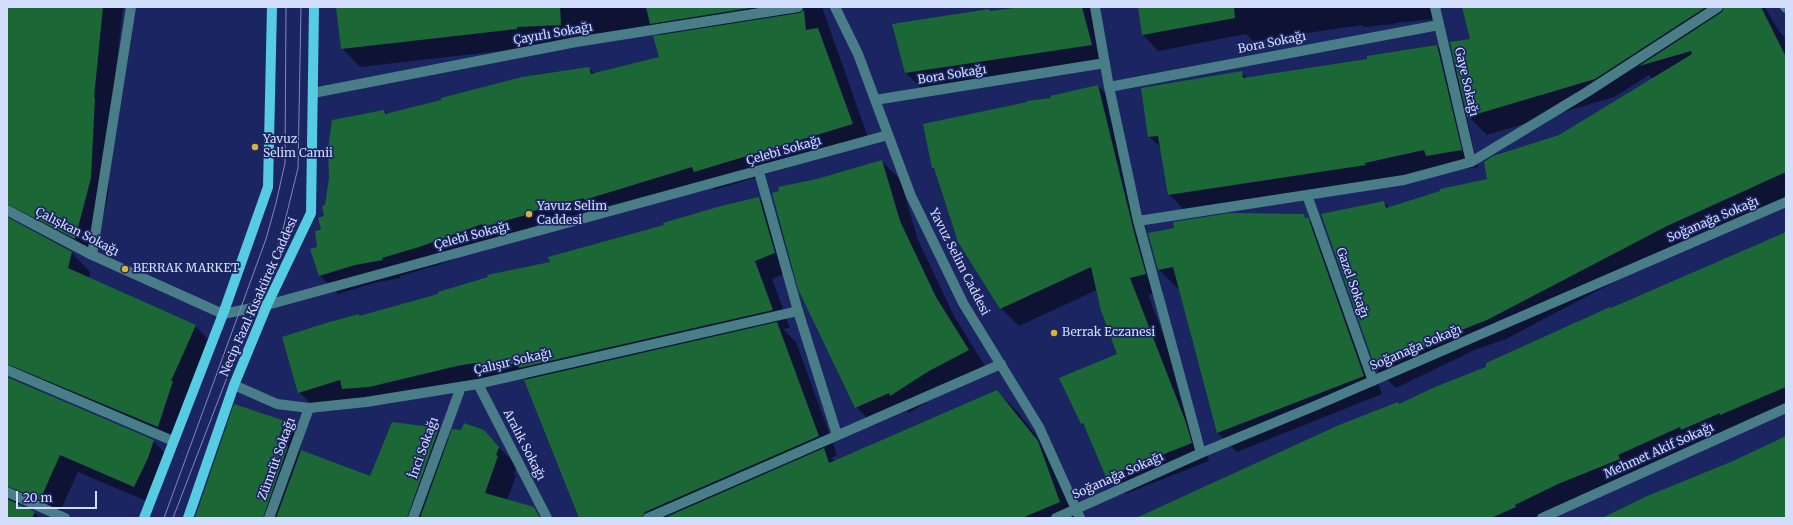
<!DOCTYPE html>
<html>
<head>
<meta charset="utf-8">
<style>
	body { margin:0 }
	#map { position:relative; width:1793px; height:525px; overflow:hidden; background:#1b2562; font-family:Merriweather,serif }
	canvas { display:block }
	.frame { position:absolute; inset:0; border:8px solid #d3ddfc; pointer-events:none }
	.scale { position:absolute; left:16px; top:491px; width:81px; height:18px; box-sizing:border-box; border:2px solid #d3ddfc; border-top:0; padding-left:5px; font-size:12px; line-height:14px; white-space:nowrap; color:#d3ddfc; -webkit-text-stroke:3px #1b2562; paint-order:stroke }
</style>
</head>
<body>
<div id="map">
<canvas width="1793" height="525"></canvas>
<div class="frame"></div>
<div class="scale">20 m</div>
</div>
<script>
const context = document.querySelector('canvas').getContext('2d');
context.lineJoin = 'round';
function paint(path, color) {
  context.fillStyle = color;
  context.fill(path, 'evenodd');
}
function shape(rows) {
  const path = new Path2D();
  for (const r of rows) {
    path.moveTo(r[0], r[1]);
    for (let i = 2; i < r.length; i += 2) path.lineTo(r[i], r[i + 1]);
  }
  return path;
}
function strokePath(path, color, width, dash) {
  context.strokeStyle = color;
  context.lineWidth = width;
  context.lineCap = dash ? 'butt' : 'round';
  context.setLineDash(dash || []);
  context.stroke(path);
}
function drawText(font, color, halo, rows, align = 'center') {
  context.font = font + ' Merriweather,serif';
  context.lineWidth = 3.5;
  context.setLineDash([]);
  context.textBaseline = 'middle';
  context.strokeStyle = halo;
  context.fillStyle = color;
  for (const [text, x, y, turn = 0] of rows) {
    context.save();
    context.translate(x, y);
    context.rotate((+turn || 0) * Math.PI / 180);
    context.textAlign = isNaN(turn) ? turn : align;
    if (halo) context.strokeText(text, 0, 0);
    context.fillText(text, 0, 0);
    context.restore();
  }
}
const shadow = shape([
	[7,7,123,7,111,115,113,117,108,196,93,256,24,221,7,205],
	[337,7,822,7,870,143,714,190,709,185,604,218,602,217,500,242,438,265,400,276,400,278,374,283,338,294,320,276,318,248,325,217,330,178,333,121,384,111,388,114,588,68,595,74,660,58,661,36,657,33,360,67,342,48],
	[1029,7,1089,7,1099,17,1110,63,925,92,906,73,893,24],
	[1139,7,1431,7,1433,19,1395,23,1395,24,1364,27,1362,25,1253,41,1246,34,1158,51,1143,35],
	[1463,7,1765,7,1777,28,1786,40,1786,199,1686,244,1506,339,1477,349,1396,388,1377,370,1322,215,1384,202,1390,208,1488,180,1653,79,1649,75,1614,97,1487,135,1466,114,1478,167,1382,180,1186,212,1169,194,1161,148,1149,136,1241,72,1248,79,1368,60,1437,46,1456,65,1472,40],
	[1098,86,1116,104,1152,255,1163,291,1148,295,1203,439,1209,461,1125,494,1107,476,1086,428,1082,424,1060,378,1119,355,1097,290,1019,326,1001,308,936,171,933,168,1052,99],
	[881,161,900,179,918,240,954,316,987,369,948,389,909,413,907,411,874,425,856,407,817,180],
	[759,198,777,216,792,270,772,279,790,328,783,329,796,342,837,455,831,458,836,462,997,391,1016,410,1056,461,1077,518,580,518,526,378,476,383,387,404,317,410,299,392,359,317,551,263,665,225],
	[1303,215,1326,237,1382,394,1237,452,1218,433,1179,288,1178,289,1159,270,1149,234,1175,228],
	[7,218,72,253,90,272,89,278,195,326,214,345,176,445,26,382,8,363],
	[1786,234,1786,413,1543,518,1139,518,1231,476,1230,475,1340,425,1399,405,1487,368,1611,309],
	[7,377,153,441,170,458,151,503,78,472,58,516,21,503,19,506,35,513,40,518,7,518],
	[284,422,303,441,299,451,370,477,439,429,450,440,483,431,517,466,514,474,516,476,507,500,531,518,196,518]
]);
const building = shape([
	[7,7,103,7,94,98,95,98,91,178,75,239,7,204],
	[336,7,560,7,561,25,517,27,517,29,341,49],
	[646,7,756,7,650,24],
	[1022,7,1082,7,1092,45,905,73,892,24,989,9,990,11],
	[1138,7,1234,7,1235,18,1142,35],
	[1462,7,1706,7,1595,79,1467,117,1450,42,1470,39],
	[1724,7,1761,7,1786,57,1786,172,1667,226,1487,320,1459,331,1376,370,1321,214,1384,201,1386,208,1440,191,1440,189,1487,179,1484,162,1493,156,1559,135,1692,54,1691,51,1639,66,1722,12],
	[804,10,806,30,818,28,853,124,694,172,692,167,584,200,584,198,525,213,526,215,483,227,482,224,419,247,382,258,383,260,355,265,319,276,310,249,317,247,315,231,321,230,318,218,324,216,322,206,325,205,329,178,328,149,332,120,384,110,385,114,441,100,441,98,522,77,589,67,591,74,659,57,653,36,799,13],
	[1437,45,1462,150,1426,156,1424,150,1365,163,1366,165,1168,195,1158,136,1148,137,1141,88,1242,71,1243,78,1367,59,1367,56],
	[1098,85,1135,236,1146,274,1130,278,1185,420,1192,443,1106,477,1083,423,1081,424,1059,378,1117,354,1101,311,1091,267,1000,309,958,242,934,168,932,168,923,124,1027,102,1026,101,1051,98,1050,96],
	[882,160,900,221,936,297,969,350,929,371,890,396,889,393,855,408,798,289,772,193,779,191,778,187,817,179],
	[759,197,775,253,755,261,773,310,519,368,517,363,510,364,509,360,476,366,475,363,457,366,369,387,342,389,340,380,298,393,282,337,326,323,359,314,359,316,438,294,438,292,488,277,487,275,550,262,548,257,664,225,663,223,721,206],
	[1230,213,1304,214,1305,218,1308,217,1364,376,1217,433,1173,267,1158,270,1148,233,1174,228,1173,222],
	[7,217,72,252,68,268,196,325,171,381,173,381,158,427,7,364],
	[1786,232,1786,387,1720,415,1720,413,1681,430,1680,427,1618,455,1620,459,1558,484,1515,505,1516,507,1491,518,1136,518,1339,425,1398,402,1399,404,1435,387,1486,367,1486,363,1610,307,1611,308],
	[777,322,819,436,645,512,642,518,579,518,524,380],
	[7,377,154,440,148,458,134,487,60,455,40,500,7,486],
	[997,390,1038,441,1060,502,1022,518,664,518,824,448,829,463],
	[234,404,285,421,277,442,288,446,263,518,195,518],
	[392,422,439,428,407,518,276,518,301,450,370,476],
	[464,423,484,430,499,447,496,455,498,456,485,493,534,507,540,518,420,518,452,429,461,430],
	[1786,436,1786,518,1602,518,1645,497,1733,461],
	[7,499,35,512,32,518,7,518]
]);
const minor = shape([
	[835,7,858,54,911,196,963,303,1039,427,1080,518],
	[1095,7,1109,87,1138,221,1201,453],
	[1435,7,1471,162],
	[1785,7,1786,8],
	[1109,87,1439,25],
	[313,93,576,42,798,7],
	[875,100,1105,63],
	[759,172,798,311,837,435],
	[1307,195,1373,381],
	[7,210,92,255,223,314,267,305,888,135],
	[1138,221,1404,180,1471,162,1587,92,1718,7],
	[92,255,131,7],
	[7,370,173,441],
	[478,384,547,518],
	[234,385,277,404,309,408,366,402,478,384,798,311],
	[7,492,65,518],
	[269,518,309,408],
	[413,518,461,387],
	[648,518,1001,364],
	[1056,518,1201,453,1317,405,1786,202],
	[1542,518,1786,408]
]);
const major = shape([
	[144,518,223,314,268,187,272,7],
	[188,518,234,385,267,305,311,213,314,7]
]);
const tram = shape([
	[164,518,266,239,276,203,285,163,286,7],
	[173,518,281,237,298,168,301,7]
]);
const markers = [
	[255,147,4,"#dab334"],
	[529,214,4,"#dab334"],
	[125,269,4,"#dab334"],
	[1054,333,4,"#dab334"]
];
const streetNames = [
	["Çayırlı Sokağı",553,34,-10],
	["Bora Sokağı",1272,43,-11],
	["Bora Sokağı",952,75,-9],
	["Gaye Sokağı",1466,82,77],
	["Çelebi Sokağı",784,151,-16],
	["Soğanağa Sokağı",1713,220,-23],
	["Çalışkan Sokağı",77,232,27],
	["Çelebi Sokağı",472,236,-15],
	["Yavuz Selim Caddesi",959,262,63],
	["Gazel Sokağı",1352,283,70],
	["Necip Fazıl Kısakürek Caddesi",259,297,-66],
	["Soğanağa Sokağı",1416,348,-23],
	["Çalışır Sokağı",513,362,-13],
	["Aralık Sokağı",524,445,63],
	["İnci Sokağı",424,448,-70],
	["Mehmet Akif Sokağı",1659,451,-24],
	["Zümrüt Sokağı",277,459,-70],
	["Soğanağa Sokağı",1118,476,-24]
];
const poiNames = [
	["Yavuz",263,140],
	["Selim Camii",263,154],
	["Yavuz Selim",537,207],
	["Caddesi",537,221],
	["BERRAK MARKET",133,269],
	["Berrak Eczanesi",1062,333]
];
paint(shadow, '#0007');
paint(building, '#1b6736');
strokePath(minor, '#497d87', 10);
strokePath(major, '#55cce1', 10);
strokePath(tram, '#818bb7', 1);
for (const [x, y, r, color] of markers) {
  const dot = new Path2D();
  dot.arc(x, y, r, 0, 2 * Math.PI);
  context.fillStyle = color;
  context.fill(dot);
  strokePath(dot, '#1b2562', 1.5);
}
drawText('12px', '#d3ddfc', '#1b2562', streetNames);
drawText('12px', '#d3ddfc', '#1b2562', poiNames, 'left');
</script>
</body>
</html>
